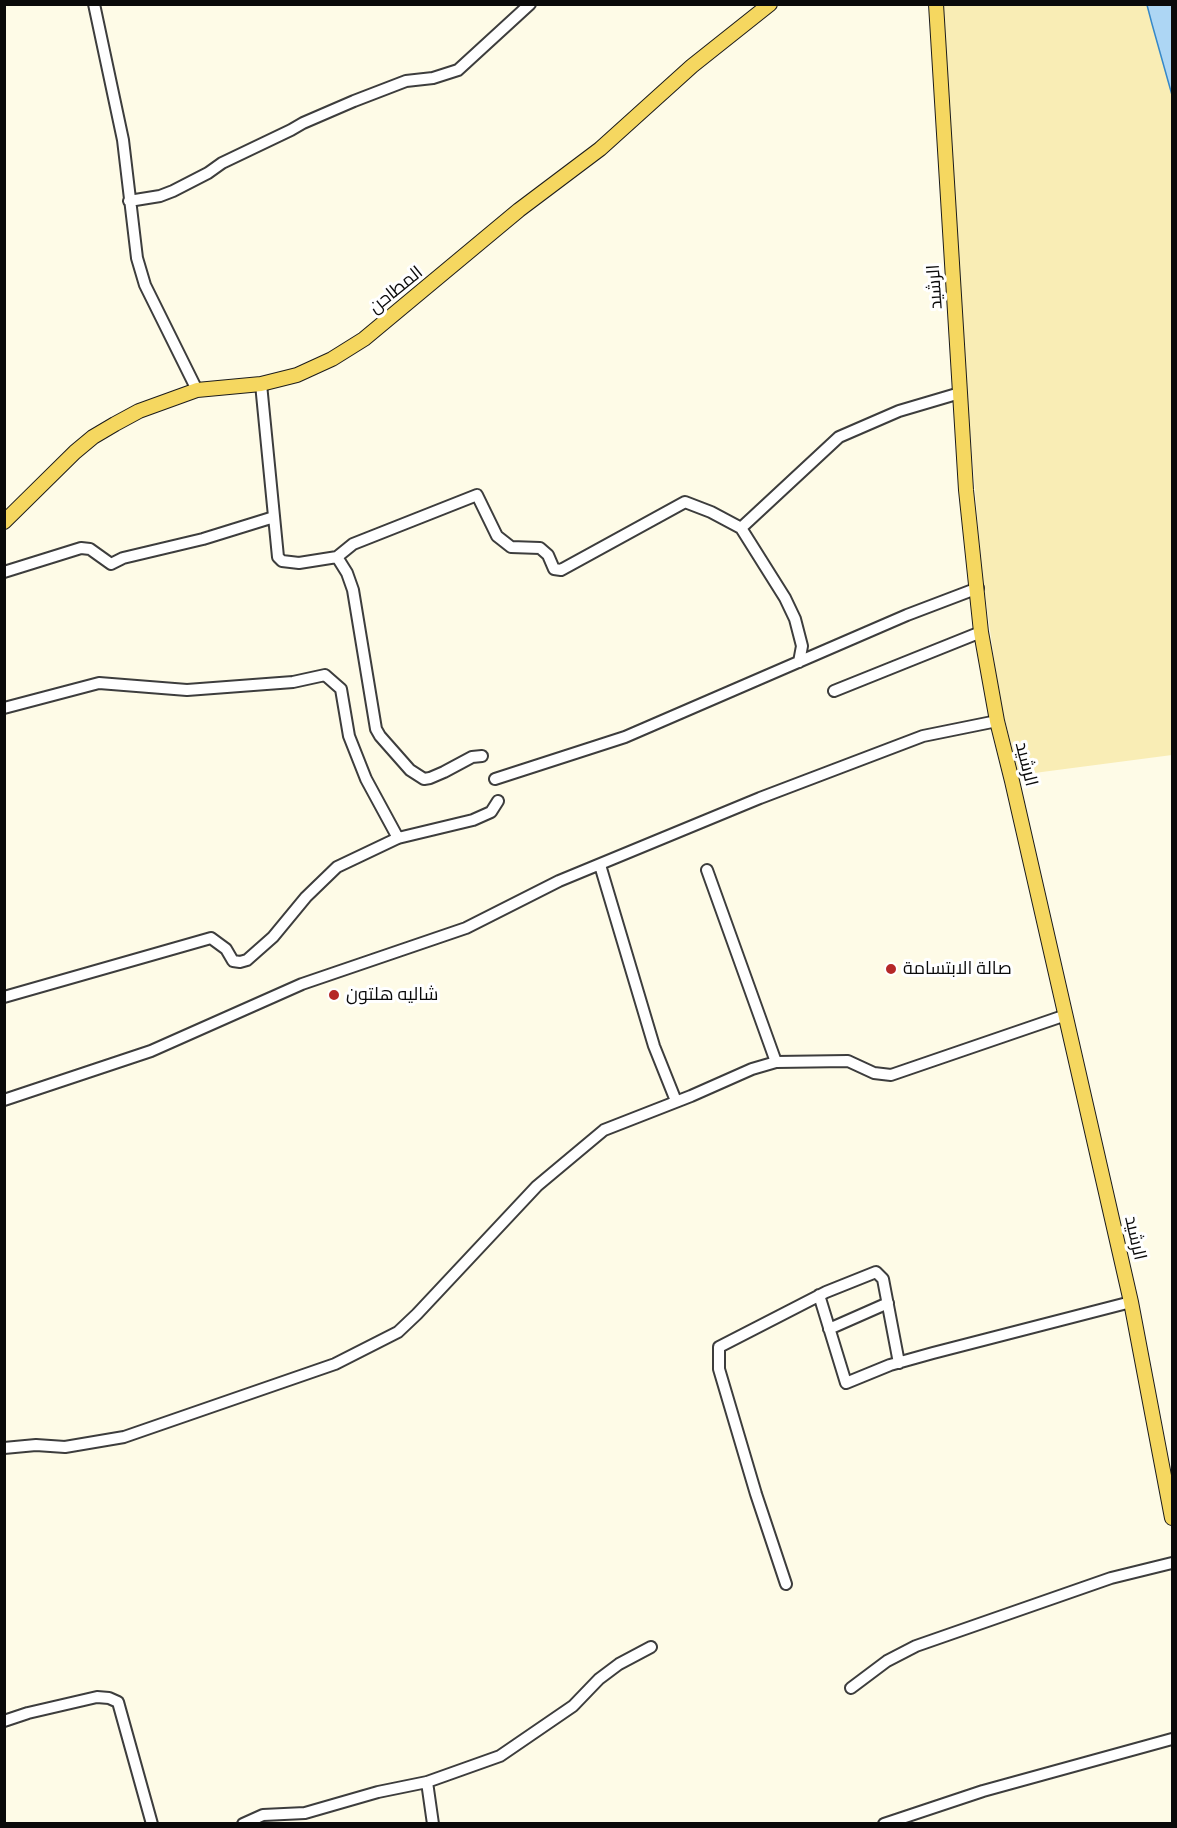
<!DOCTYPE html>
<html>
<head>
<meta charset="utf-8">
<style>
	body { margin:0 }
	#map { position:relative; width:1177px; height:1828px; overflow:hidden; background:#fefbe7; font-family:"Zilla Slab",serif }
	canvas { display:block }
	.frame { position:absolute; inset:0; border:6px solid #0a0a0a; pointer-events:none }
</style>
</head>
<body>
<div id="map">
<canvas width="1177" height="1828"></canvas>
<div class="frame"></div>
</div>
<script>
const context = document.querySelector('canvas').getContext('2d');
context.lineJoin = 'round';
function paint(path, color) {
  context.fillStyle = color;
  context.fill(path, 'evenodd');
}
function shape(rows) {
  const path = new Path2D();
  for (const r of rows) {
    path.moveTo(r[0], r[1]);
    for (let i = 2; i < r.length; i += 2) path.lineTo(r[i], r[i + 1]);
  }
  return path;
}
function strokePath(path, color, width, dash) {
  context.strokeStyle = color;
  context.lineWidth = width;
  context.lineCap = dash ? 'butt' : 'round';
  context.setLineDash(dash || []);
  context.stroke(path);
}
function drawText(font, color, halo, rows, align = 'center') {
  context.font = font + ' "Zilla Slab",Cairo,serif';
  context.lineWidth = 6;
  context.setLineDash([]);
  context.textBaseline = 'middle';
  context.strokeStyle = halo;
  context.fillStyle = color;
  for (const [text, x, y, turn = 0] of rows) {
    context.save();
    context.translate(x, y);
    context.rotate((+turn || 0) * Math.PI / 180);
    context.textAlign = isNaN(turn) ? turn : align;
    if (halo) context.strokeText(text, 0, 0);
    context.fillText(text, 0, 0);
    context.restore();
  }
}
const sand = shape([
	[942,5,1172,5,1172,755,1019,775,1000,701,982,574,968,408]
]);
const water = shape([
	[1147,5,1172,5,1172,95,1152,24,1147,5]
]);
const minor = shape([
	[94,4,123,140,137,258,145,285,197,390],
	[129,201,160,196,173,191,208,173,222,163,291,130,303,123,354,101,406,81,433,78,458,70,530,4],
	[261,384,278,557,282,561,299,563,337,557,353,544,477,495,497,536,511,547,540,548,548,555,554,569,561,570,685,502,711,512,741,528,785,598,795,619,802,646,799,662],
	[741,528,839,437,899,411,960,393],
	[337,557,347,573,353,590,376,729,380,736,410,770,424,779,430,778,444,772,472,757,482,756],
	[4,572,81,548,90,549,111,564,123,558,203,539,274,517],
	[834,691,981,632],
	[4,708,99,683,187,690,293,682,325,675,341,689,349,736,366,779,398,838],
	[495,779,625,737,907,615,978,588],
	[600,865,654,1046,676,1101],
	[707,870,776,1062],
	[4,997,211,938,226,949,233,961,240,962,247,960,273,937,306,897,337,867,398,838,473,820,491,812,498,801],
	[4,1100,151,1051,302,984,466,928,559,881,760,798,923,736,997,721],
	[819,1295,846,1383,890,1365,933,1353,1131,1302],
	[829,1329,888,1303],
	[4,1448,36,1445,65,1447,124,1437,335,1364,398,1332,417,1314,537,1186,604,1130,691,1096,752,1069,776,1062,848,1061,874,1073,891,1075,1066,1015],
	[786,1584,756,1494,719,1369,719,1347,826,1292,876,1272,883,1279,899,1363],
	[851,1688,887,1661,916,1646,1111,1578,1172,1563],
	[4,1721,28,1713,97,1697,109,1698,118,1702,152,1824],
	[427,1782,433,1824],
	[243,1824,263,1815,305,1813,378,1792,427,1782,500,1756,573,1706,599,1679,619,1664,651,1647],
	[884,1824,983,1791,1172,1739]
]);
const major = shape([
	[936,4,966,490,981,632,997,721,1012,781,1131,1302,1172,1518],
	[4,522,75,452,93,437,115,424,139,411,197,390,261,384,297,375,332,359,364,339,519,210,600,149,692,66,770,4]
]);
const markers = [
	[891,969,6,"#b52727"],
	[334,995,6,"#b52727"]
];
const streetNames = [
	["الرشيد",935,287,-94],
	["المطاحن",396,290,-39],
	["الرشيد",1026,764,76],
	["الرشيد",1135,1238,77]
];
const poiNames = [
	["صالة الابتسامة",903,969],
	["شاليه هلتون",346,995]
];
paint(sand, '#f9edb5');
paint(water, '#add6f4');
strokePath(water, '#3688c9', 1.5);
strokePath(minor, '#3d3d3d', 14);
strokePath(major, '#1b1b1b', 16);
strokePath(minor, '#fff', 10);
strokePath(major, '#f5d760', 14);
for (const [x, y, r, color] of markers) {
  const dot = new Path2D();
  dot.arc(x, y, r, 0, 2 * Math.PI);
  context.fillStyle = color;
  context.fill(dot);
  strokePath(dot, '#fff', 2);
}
drawText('18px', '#0a0a0a', '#fff', streetNames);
drawText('18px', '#0a0a0a', '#fff', poiNames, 'left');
</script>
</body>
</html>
